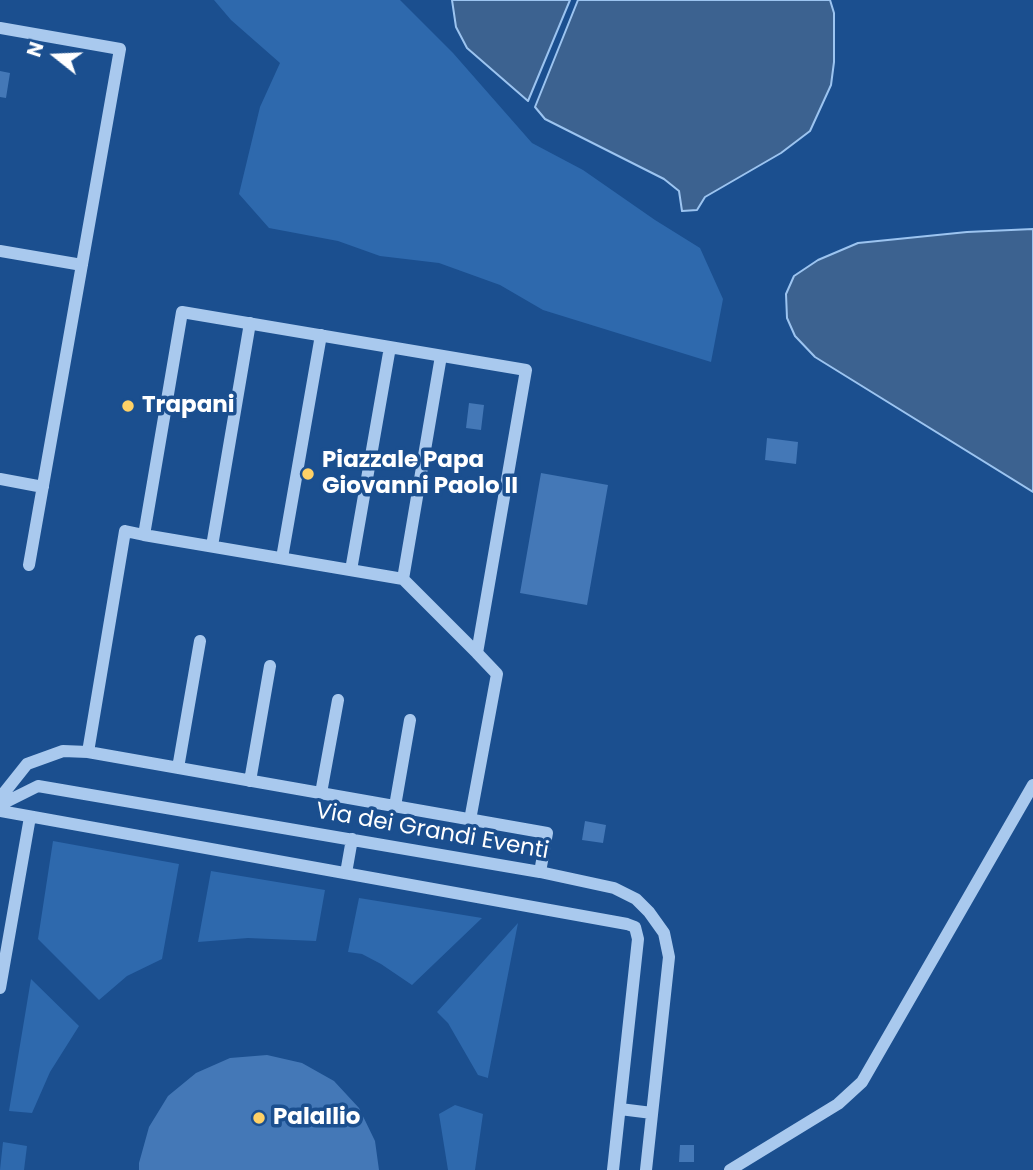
<!DOCTYPE html>
<html>
<head>
<meta charset="utf-8">
<style>
	body { margin:0 }
	#map { position:relative; width:1033px; height:1170px; overflow:hidden; background:#1b4f8f; font-family:Poppins,sans-serif }
	canvas { display:block }
	.north { position:absolute; left:21px; top:21px; width:70px; height:70px; -webkit-text-stroke:5px #1b4f8f; paint-order:stroke; rotate:288deg; font-size:19px; font-weight:700; line-height:28px; text-align:center; color:#fff }
	.north::after { content:''; display:block; margin:auto; width:24px; height:32px; background:#fff; clip-path:polygon(50% 0,100% 100%,50% 72%,0 100%) }
</style>
</head>
<body>
<div id="map">
<canvas width="1033" height="1170"></canvas>
<div class="north">N</div>
</div>
<script>
const context = document.querySelector('canvas').getContext('2d');
context.lineJoin = 'round';
function paint(path, color) {
  context.fillStyle = color;
  context.fill(path, 'evenodd');
}
function shape(rows) {
  const path = new Path2D();
  for (const r of rows) {
    path.moveTo(r[0], r[1]);
    for (let i = 2; i < r.length; i += 2) path.lineTo(r[i], r[i + 1]);
  }
  return path;
}
function strokePath(path, color, width, dash) {
  context.strokeStyle = color;
  context.lineWidth = width;
  context.lineCap = dash ? 'butt' : 'round';
  context.setLineDash(dash || []);
  context.stroke(path);
}
function drawText(font, color, halo, rows, align = 'center') {
  context.font = font + ' Poppins,sans-serif';
  context.lineWidth = 7;
  context.setLineDash([]);
  context.textBaseline = 'middle';
  context.strokeStyle = halo;
  context.fillStyle = color;
  for (const [text, x, y, turn = 0] of rows) {
    context.save();
    context.translate(x, y);
    context.rotate((+turn || 0) * Math.PI / 180);
    context.textAlign = isNaN(turn) ? turn : align;
    if (halo) context.strokeText(text, 0, 0);
    context.fillText(text, 0, 0);
    context.restore();
  }
}
const green = shape([
	[214,0,400,0,453,53,532,143,583,170,655,220,700,248,723,299,711,362,543,310,500,285,439,263,380,256,338,241,269,228,239,194,260,107,280,63,231,20],
	[53,841,179,864,162,959,127,976,99,1000,38,939],
	[211,871,325,890,316,941,248,938,198,942],
	[359,898,482,918,412,985,381,964,362,954,348,952],
	[518,923,488,1077,488,1078,478,1075,448,1023,437,1012],
	[31,979,79,1026,50,1072,32,1113,9,1111],
	[455,1105,483,1114,475,1170,448,1170,439,1114],
	[3,1142,27,1146,24,1170,0,1170]
]);
const water = shape([
	[452,0,570,0,528,101,467,48,456,27,452,0],
	[578,0,830,0,834,13,834,62,831,85,810,131,781,153,705,197,697,210,682,211,679,191,664,179,545,119,535,107,578,0],
	[1033,229,1033,492,815,357,795,336,787,318,786,294,794,276,818,260,858,243,967,232,1033,229]
]);
const building = shape([
	[0,71,10,73,6,98,0,97],
	[469,403,484,405,481,430,466,428],
	[767,438,798,442,796,464,765,460],
	[541,473,608,485,587,605,520,593],
	[585,821,606,825,603,843,582,840],
	[267,1055,302,1063,334,1081,359,1108,375,1141,379,1170,139,1170,139,1163,149,1127,168,1096,196,1073,230,1058],
	[680,1145,694,1145,694,1162,679,1162]
]);
const minor = shape([
	[0,28,120,49,29,565],
	[0,251,82,265],
	[0,479,43,487],
	[144,535,403,579,477,653],
	[212,546,250,323],
	[282,558,321,335],
	[351,570,390,347],
	[403,579,441,356],
	[88,752,547,833,540,872],
	[178,768,200,641],
	[250,781,270,666],
	[321,793,338,700],
	[0,798,27,764,63,751,88,752,125,531,144,535,182,312,526,370,477,653,497,674,470,820],
	[0,805,38,786,540,872,614,888,636,899,649,912,664,933,669,957,646,1170],
	[395,806,410,720],
	[0,811,627,924,635,927,638,939,613,1170],
	[346,873,352,839],
	[0,988,30,817],
	[620,1109,652,1113],
	[730,1170,838,1104,862,1082,1033,785]
]);
const markers = [
	[128,406,7,"#ffd166"],
	[308,474,7,"#ffd166"],
	[259,1118,7,"#ffd166"]
];
const poiNames = [
	["Trapani",142,406],
	["Piazzale Papa",322,461],
	["Giovanni Paolo II",322,487],
	["PalaIlio",273,1118]
];
const streetNames = [
	["Via dei Grandi Eventi",432,832,10]
];
paint(green, '#2e69ad');
paint(water, '#3c6290');
strokePath(water, '#9cc4f0', 2);
paint(building, '#4478b7');
strokePath(minor, '#a9c9ee', 12);
for (const [x, y, r, color] of markers) {
  const dot = new Path2D();
  dot.arc(x, y, r, 0, 2 * Math.PI);
  context.fillStyle = color;
  context.fill(dot);
  strokePath(dot, '#1b4f8f', 2.5);
}
drawText('bold 23px', '#fff', '#1b4f8f', poiNames, 'left');
drawText('23px', '#fff', '#1b4f8f', streetNames);
</script>
</body>
</html>
